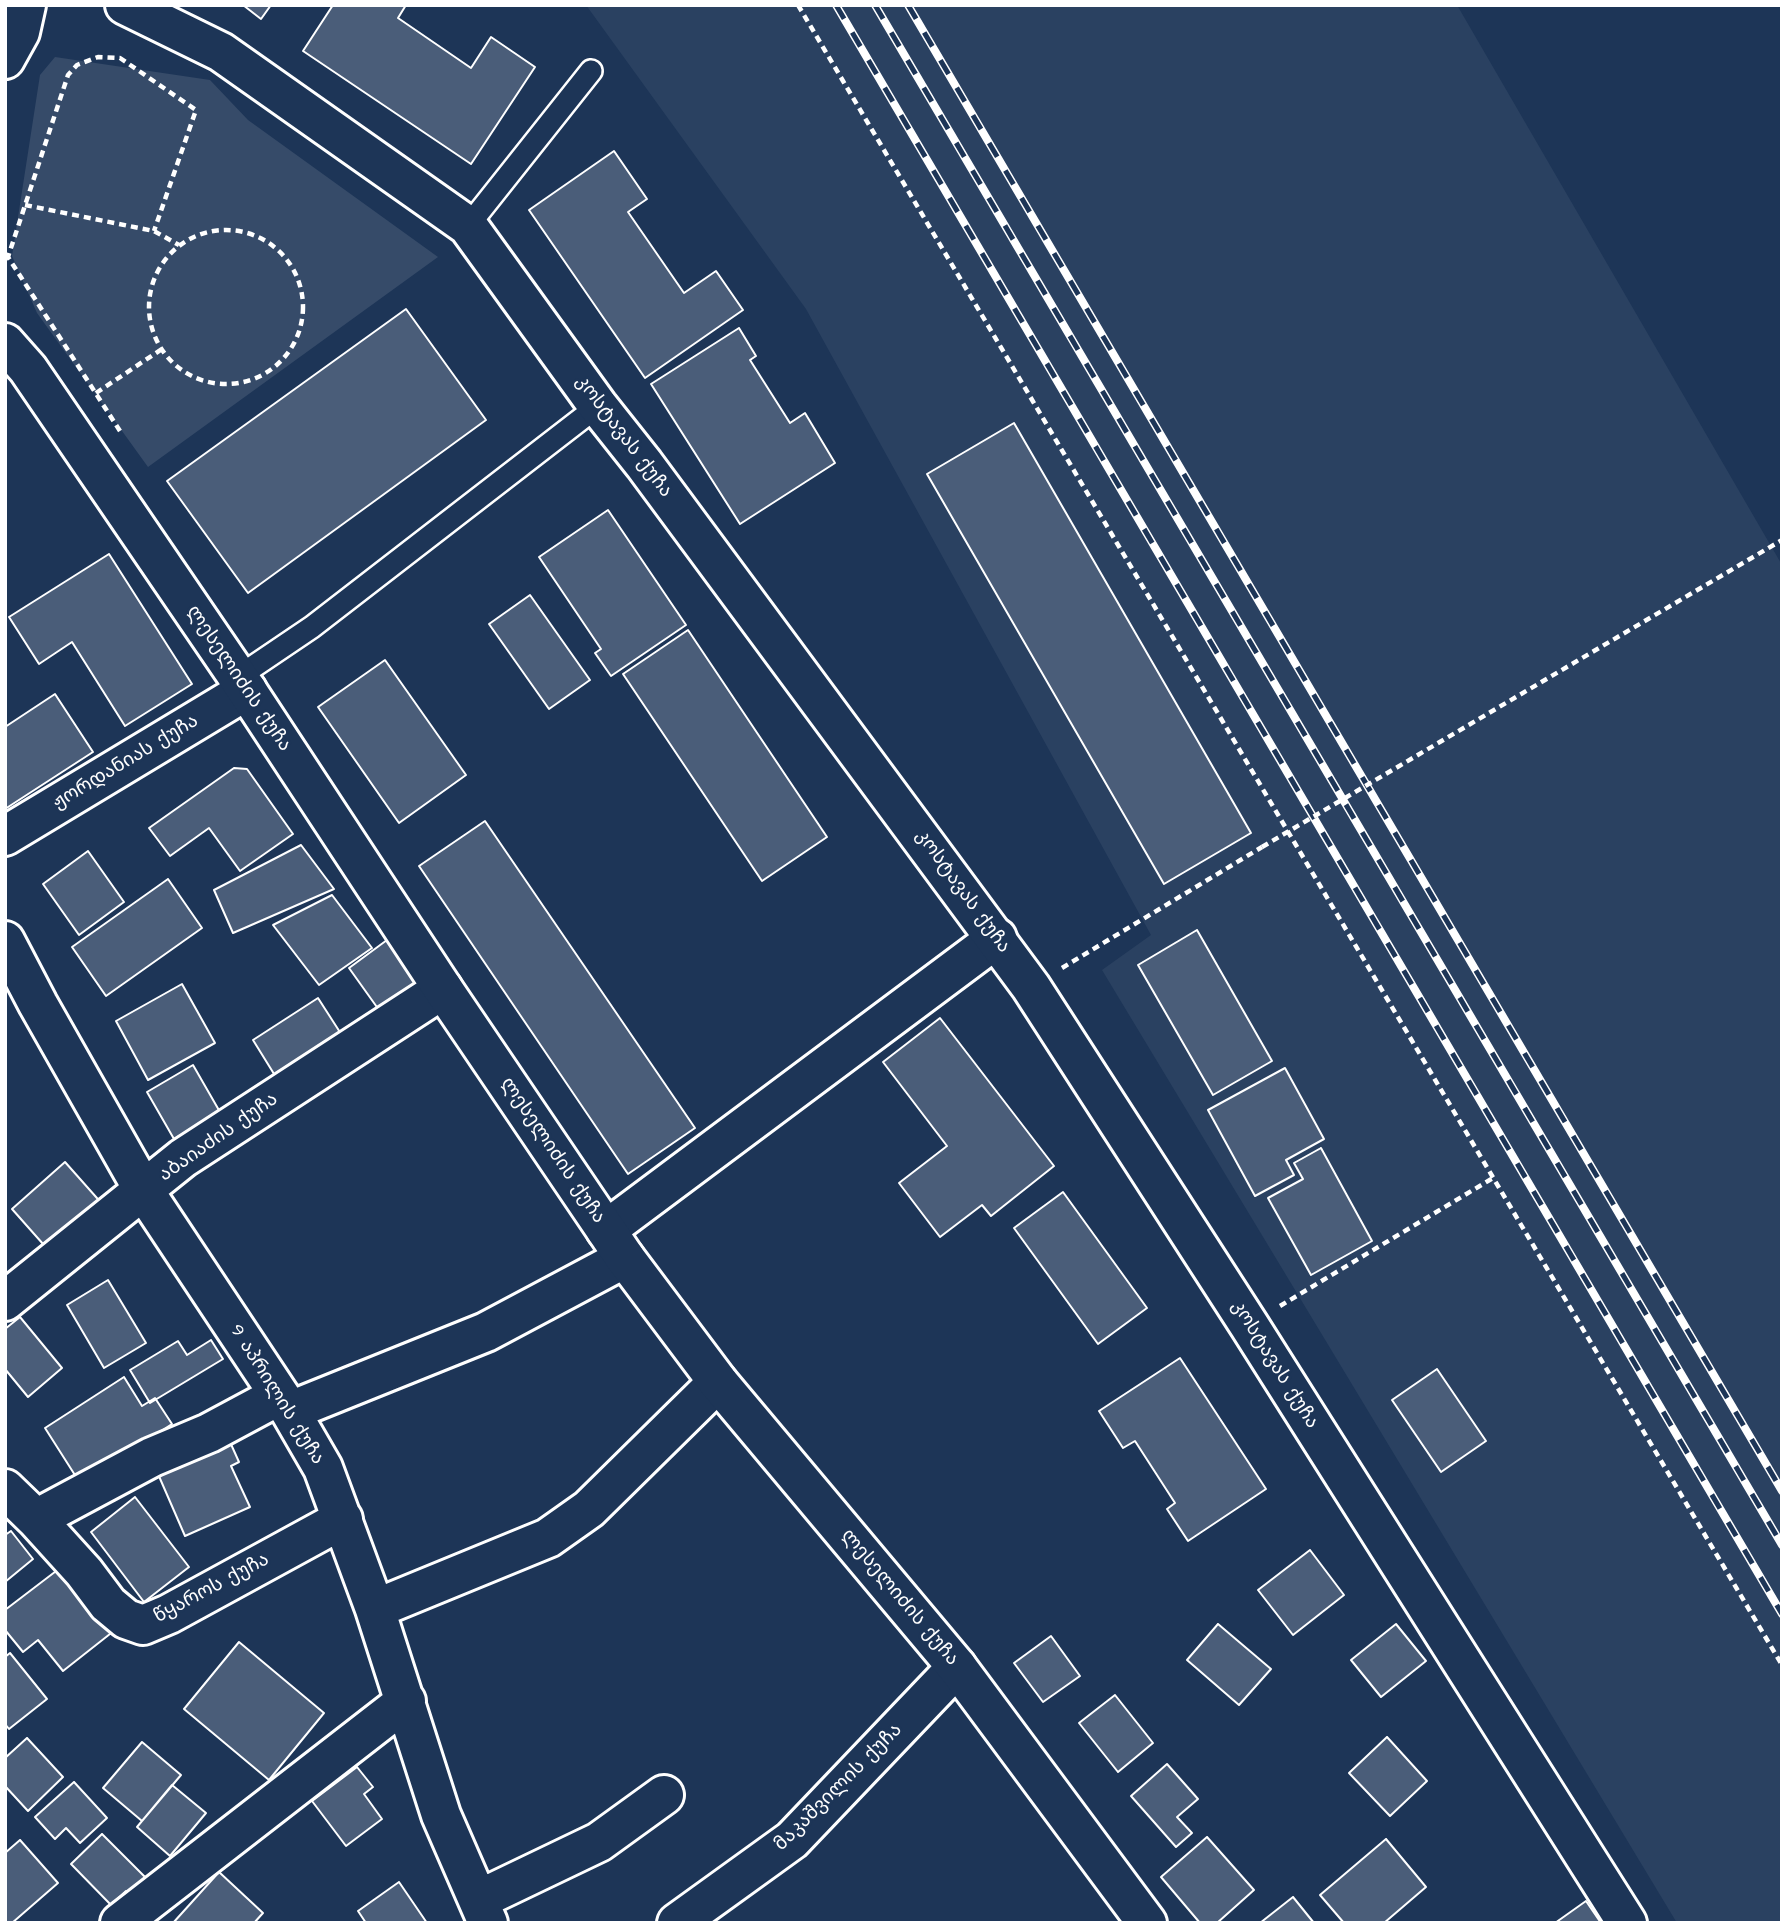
<!DOCTYPE html>
<html>
<head>
<meta charset="utf-8">
<style>
	body { margin:0 }
	#map { position:relative; width:1787px; height:1928px; overflow:hidden; background:#1d3557; font-family:"Architects Daughter",sans-serif }
	canvas { display:block }
	.frame { position:absolute; inset:0; border:7px solid #fff; pointer-events:none }
</style>
</head>
<body>
<div id="map">
<canvas width="1787" height="1928"></canvas>
<div class="frame"></div>
</div>
<script>
const context = document.querySelector('canvas').getContext('2d');
context.lineJoin = 'round';
function paint(path, color) {
  context.fillStyle = color;
  context.fill(path, 'evenodd');
}
function shape(rows) {
  const path = new Path2D();
  for (const r of rows) {
    if (r.length === 3) {
      path.moveTo(r[0] + r[2], r[1]);
      path.arc(r[0], r[1], r[2], 0, 2 * Math.PI);
      continue;
    }
    path.moveTo(r[0], r[1]);
    for (let i = 2; i < r.length; i += 2) path.lineTo(r[i], r[i + 1]);
  }
  return path;
}
function strokePath(path, color, width, dash) {
  context.strokeStyle = color;
  context.lineWidth = width;
  context.lineCap = dash ? 'butt' : 'round';
  context.setLineDash(dash || []);
  context.stroke(path);
}
function drawText(font, color, halo, rows, align = 'center') {
  context.font = font + ' "Architects Daughter","Noto Sans Georgian",sans-serif';
  context.lineWidth = 5;
  context.setLineDash([]);
  context.textBaseline = 'middle';
  context.strokeStyle = halo;
  context.fillStyle = color;
  for (const [text, x, y, turn = 0] of rows) {
    context.save();
    context.translate(x, y);
    context.rotate((+turn || 0) * Math.PI / 180);
    context.textAlign = isNaN(turn) ? turn : align;
    if (halo) context.strokeText(text, 0, 0);
    context.fillText(text, 0, 0);
    context.restore();
  }
}
const built = shape([
	[586,5,1457,5,1782,565,1782,1923,1677,1923,1102,970,1151,935,806,309]
]);
const green = shape([
	[55,57,210,80,248,120,438,257,148,467,37,313,12,256,40,75]
]);
const building = shape([
	[243,5,271,5,261,19,243,5],
	[333,5,406,5,398,18,471,68,491,37,535,67,471,164,303,51,333,5],
	[614,151,647,199,628,212,684,293,716,271,743,310,645,378,529,210,614,151],
	[406,309,486,420,248,593,167,481,406,309],
	[739,328,756,356,750,360,790,423,805,413,835,463,740,524,651,384,739,328],
	[1014,423,1251,833,1164,884,927,474,1014,423],
	[608,510,686,625,611,676,595,653,601,649,539,557,608,510],
	[109,554,192,684,125,726,72,642,39,664,9,617,109,554],
	[530,595,590,680,549,709,489,624,530,595],
	[688,630,827,837,762,881,623,674,688,630],
	[385,660,466,775,399,823,318,707,385,660],
	[55,694,93,752,5,809,5,727,55,694],
	[234,768,247,769,293,834,240,871,209,828,170,856,149,828,234,768],
	[485,821,695,1128,628,1174,419,866,485,821],
	[301,845,334,889,233,933,214,890,301,845],
	[88,851,124,902,79,935,43,884,88,851],
	[168,879,202,928,106,996,72,947,168,879],
	[332,895,372,948,319,985,273,925,332,895],
	[1197,930,1272,1061,1213,1095,1138,965,1197,930],
	[387,940,423,990,384,1017,349,968,387,940],
	[182,984,215,1043,148,1080,116,1021,182,984],
	[318,998,345,1040,279,1082,253,1040,318,998],
	[940,1018,1054,1166,991,1216,982,1205,940,1237,899,1183,947,1146,883,1062,940,1018],
	[193,1065,220,1112,174,1139,147,1092,193,1065],
	[1285,1068,1324,1139,1286,1160,1294,1175,1255,1196,1208,1110,1285,1068],
	[1321,1148,1372,1241,1311,1275,1268,1198,1303,1179,1294,1163,1321,1148],
	[65,1162,104,1206,51,1253,12,1209,65,1162],
	[1063,1192,1147,1308,1098,1344,1014,1228,1063,1192],
	[108,1280,146,1343,104,1368,67,1305,108,1280],
	[20,1317,62,1368,28,1397,5,1369,5,1329,20,1317],
	[211,1340,223,1359,150,1403,130,1370,178,1341,187,1355,211,1340],
	[1180,1358,1266,1489,1188,1541,1167,1509,1175,1503,1135,1441,1123,1448,1099,1411,1180,1358],
	[1437,1369,1486,1441,1441,1472,1392,1400,1437,1369],
	[124,1377,142,1406,155,1398,172,1424,80,1483,45,1428,124,1377],
	[230,1442,239,1462,231,1466,250,1507,185,1536,158,1474,230,1442],
	[135,1497,189,1567,144,1602,91,1532,135,1497],
	[11,1531,33,1559,5,1582,5,1535,11,1531],
	[1310,1550,1344,1595,1293,1635,1258,1590,1310,1550],
	[64,1565,115,1630,63,1671,38,1640,23,1652,5,1630,5,1610,64,1565],
	[1218,1624,1271,1669,1239,1705,1187,1660,1218,1624],
	[1396,1624,1426,1661,1381,1697,1351,1660,1396,1624],
	[1051,1636,1080,1676,1043,1702,1014,1663,1051,1636],
	[239,1642,324,1713,269,1780,184,1709,239,1642],
	[10,1653,47,1699,9,1729,5,1724,5,1657,10,1653],
	[1115,1695,1153,1743,1118,1772,1079,1723,1115,1695],
	[1387,1737,1427,1781,1390,1816,1349,1773,1387,1737],
	[27,1738,63,1777,28,1811,5,1786,5,1758,27,1738],
	[142,1742,181,1775,142,1821,103,1788,142,1742],
	[1167,1764,1198,1799,1177,1817,1192,1833,1176,1847,1131,1796,1167,1764],
	[357,1767,373,1787,364,1794,382,1819,346,1846,312,1801,357,1767],
	[74,1782,107,1818,80,1843,66,1828,55,1839,35,1817,74,1782],
	[172,1785,206,1813,170,1856,137,1827,172,1785],
	[102,1834,151,1883,134,1899,126,1891,111,1905,71,1864,102,1834],
	[1207,1837,1254,1890,1217,1923,1200,1923,1161,1877,1207,1837],
	[1386,1839,1426,1887,1384,1923,1344,1923,1320,1895,1386,1839],
	[20,1840,58,1883,12,1923,5,1923,5,1853,20,1840],
	[219,1872,263,1913,254,1923,173,1923,219,1872],
	[399,1882,427,1923,366,1923,358,1911,399,1882],
	[1293,1897,1314,1923,1260,1923,1293,1897],
	[1586,1901,1601,1923,1555,1923,1586,1901]
]);
const path = shape([
	[798,5,1782,1665],
	[25,205,154,231,179,245],
	[226,307,77],
	[96,393,162,349],
	[120,431,8,257,68,75,77,65,98,57,120,58,196,110,154,231],
	[1062,968,1262,847],
	[1280,1306,1493,1178]
]);
const lane = shape([
	[468,226,591,71],
	[238,677,312,627,598,406]
]);
const street = shape([
	[5,836,247,690],
	[5,941,38,1004,144,1191,290,1411,323,1468,375,1609,441,1815,488,1923],
	[606,1230,997,938],
	[5,1301,183,1158,443,989],
	[290,1411,486,1332,625,1258],
	[5,1489,36,1519,84,1572,108,1604,126,1619,143,1625,169,1614,343,1519],
	[36,1519,152,1457,209,1433,278,1396],
	[375,1609,548,1538,589,1509,718,1382],
	[478,1900,599,1842,664,1795],
	[120,1923,406,1701],
	[677,1923,792,1840,957,1667]
]);
const secondary = shape([
	[125,5,221,52,468,226,598,406,644,464,1031,987,1249,1325,1627,1923],
	[5,59,20,32,26,5],
	[5,343,28,369,238,677,443,989,625,1258,718,1382,957,1667,1147,1923]
]);
const rail = shape([
	[836,5,1782,1614],
	[875,5,1782,1545],
	[908,5,1782,1491]
]);
const pathBridge = shape([
	[1262,847,1782,540]
]);
const streetNames = [
	["კოსტავას ქუჩა",623,437,53],
	["ლესელიძის ქუჩა",238,679,56],
	["ჟორდანიას ქუჩა",126,763,-31],
	["კოსტავას ქუჩა",962,892,54],
	["აბაიაძის ქუჩა",219,1138,-35],
	["ლესელიძის ქუჩა",552,1151,56],
	["კოსტავას ქუჩა",1274,1365,58],
	["9 აპრილის ქუჩა",276,1395,58],
	["წყაროს ქუჩა",212,1589,-28],
	["ლესელიძის ქუჩა",899,1598,50],
	["მაკაშვილის ქუჩა",839,1788,-45]
];
paint(built, '#2a4161');
paint(green, '#364b69');
paint(building, '#4a5d79');
strokePath(building, '#fff', 2);
strokePath(lane, '#fff', 26);
strokePath(street, '#fff', 44);
strokePath(secondary, '#fff', 44);
strokePath(path, '#fff', 4.5, [7, 5]);
strokePath(lane, '#1d3557', 21);
strokePath(street, '#1d3557', 38);
strokePath(secondary, '#1d3557', 38);
strokePath(rail, '#fff', 8);
strokePath(rail, '#1d3557', 5, [16]);
strokePath(pathBridge, '#fff', 4.5, [7, 5]);
drawText('19px', '#fff', '#1d3557', streetNames);
</script>
</body>
</html>
